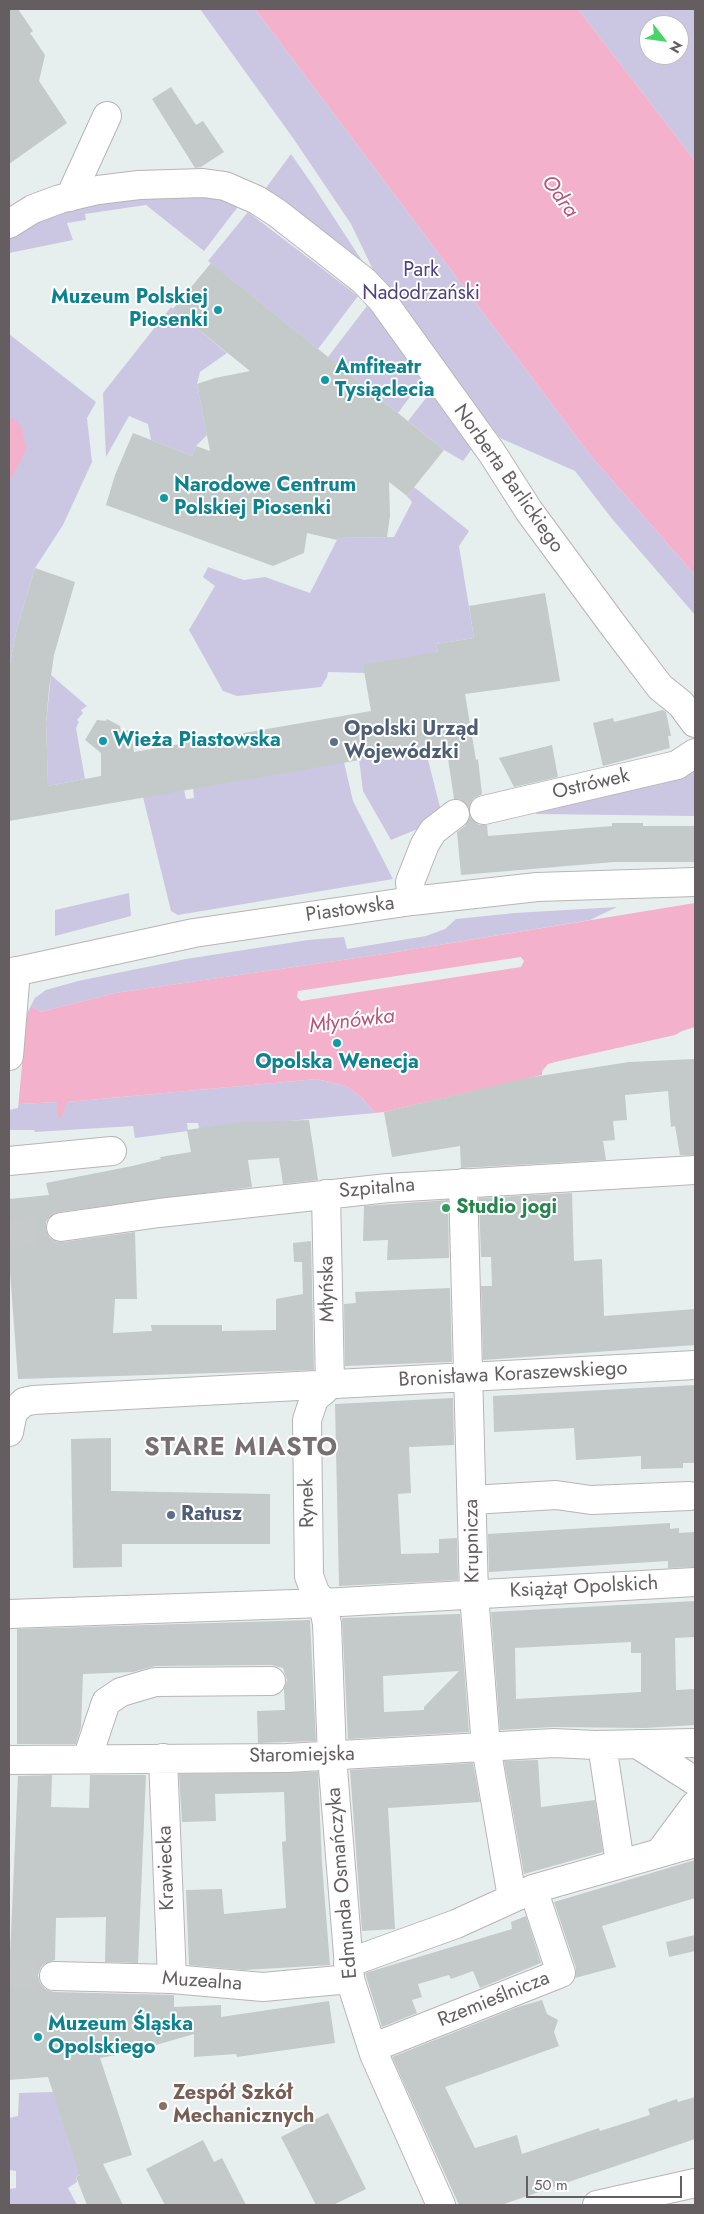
<!DOCTYPE html>
<html>
<head>
<meta charset="utf-8">
<style>
	body { margin:0 }
	#map { position:relative; width:704px; height:2214px; overflow:hidden; background:#e7eeee; font-family:Jost,sans-serif }
	canvas { display:block }
	.frame { position:absolute; inset:0; border:10px solid #655e60; pointer-events:none }
	.north { position:absolute; left:639px; top:15px; width:50px; height:50px; box-sizing:border-box; background:#fff; border:1px solid #c1bfbf; border-radius:50%; rotate:120deg; font-size:14px; font-weight:700; line-height:20px; text-align:center; color:#655e60 }
	.north::after { content:''; display:block; margin:auto; width:18px; height:22px; background:#48d36b; clip-path:polygon(50% 0,100% 100%,50% 72%,0 100%) }
	.scale { position:absolute; left:526px; top:2176px; width:156px; height:22px; box-sizing:border-box; border:2px solid #655e60; border-top:0; padding-left:6px; font-size:15px; line-height:18px; white-space:nowrap; color:#655e60; -webkit-text-stroke:4px #fff; paint-order:stroke }
</style>
</head>
<body>
<div id="map">
<canvas width="704" height="2214"></canvas>
<div class="frame"></div>
<div class="north">N</div>
<div class="scale">50 m</div>
</div>
<script>
const context = document.querySelector('canvas').getContext('2d');
context.lineJoin = 'round';
function paint(path, color) {
  context.fillStyle = color;
  context.fill(path, 'evenodd');
}
function shape(rows) {
  const path = new Path2D();
  for (const r of rows) {
    path.moveTo(r[0], r[1]);
    for (let i = 2; i < r.length; i += 2) path.lineTo(r[i], r[i + 1]);
  }
  return path;
}
function strokePath(path, color, width, dash) {
  context.strokeStyle = color;
  context.lineWidth = width;
  context.lineCap = dash ? 'butt' : 'round';
  context.setLineDash(dash || []);
  context.stroke(path);
}
function drawText(font, color, halo, rows, align = 'center') {
  context.font = font + ' Jost,sans-serif';
  context.lineWidth = 4;
  context.setLineDash([]);
  context.textBaseline = 'middle';
  context.strokeStyle = halo;
  context.fillStyle = color;
  for (const [text, x, y, turn = 0] of rows) {
    context.save();
    context.translate(x, y);
    context.rotate((+turn || 0) * Math.PI / 180);
    context.textAlign = isNaN(turn) ? turn : align;
    if (halo) context.strokeText(text, 0, 0);
    context.fillText(text, 0, 0);
    context.restore();
  }
}
const green = shape([
	[200,9,255,9,591,456,695,575,695,615,613,520,575,471,500,438,376,276,351,224,293,138],
	[578,9,695,9,695,161],
	[649,25,679,25,679,55,649,55],
	[291,154,312,184,368,270,257,200],
	[247,195,204,251,146,205,85,214,86,220,67,223,73,240,9,253,9,225,60,199],
	[248,212,358,296,318,349,208,261],
	[367,306,395,333,426,375,398,413,328,357],
	[171,307,227,353,200,372,197,384,207,435,196,446,192,456,151,440,148,424,129,416,106,457,103,393],
	[9,334,96,402,87,418,92,462,63,525,35,568,17,628,9,668],
	[430,393,439,394,474,446,463,461,444,450,408,421],
	[414,487,469,531,459,546,474,638,436,644,438,652,364,673,328,672,327,677,321,687,237,696,223,691,189,630,215,586,203,577,208,567,244,580,265,577,310,593,338,538,394,537,412,502,407,496],
	[51,675,87,706,81,710,83,713,77,720,79,722,76,728,85,779,48,786,46,724],
	[425,748,441,811,427,825,391,840,363,791,359,759],
	[344,762,353,801,393,879,178,915,171,911,143,797,184,790,186,799,194,798,193,788],
	[695,770,695,816,536,814,535,800],
	[129,893,131,916,55,936,55,910],
	[617,907,590,920,384,954,115,993,40,1012,34,1007,28,1016,9,1014,27,1013,35,998,46,990,78,981,186,959,308,940,344,937,347,949,426,936,445,929,456,919,515,913],
	[317,1079,346,1086,362,1098,375,1113,199,1129,198,1123,187,1123,188,1131,135,1138,133,1126,35,1132,34,1130,9,1130,9,1108,20,1104,58,1102,58,1118,67,1102],
	[53,2092,83,2173,76,2177,77,2182,68,2188,77,2205,9,2205,9,2189,16,2188,16,2171,9,2170,9,2118,18,2116,19,2093]
]);
const water = shape([
	[255,9,578,9,695,161,695,575,591,456],
	[9,417,17,421,22,428,26,450,9,482],
	[695,903,695,1027,682,1031,675,1035,555,1062,548,1064,542,1071,542,1075,384,1112,375,1113,362,1098,346,1086,317,1079,67,1102,61,1118,58,1118,58,1102,20,1104,12,1108,9,1014,28,1016,31,1008,34,1007,40,1012,115,993,384,954],
	[521,957,524,961,521,967,301,1001,297,997,298,991]
]);
const pier = shape([
	[9,1012,27,1012,18,1108,9,1110]
]);
const building = shape([
	[9,9,18,9,33,31,30,33,45,55,39,81,67,123,9,164],
	[171,87,196,125,203,121,224,152,201,167,195,168,152,99],
	[211,263,444,450,407,496,389,482,390,516,387,537,338,538,337,540,307,533,304,553,273,566,106,505,115,475,133,433,192,456,196,446,210,451,197,384,215,378,250,371,173,309],
	[35,568,75,582,54,655,49,689,46,724,48,786,101,776,101,753,85,740,97,720,106,721,107,719,120,726,121,731,131,730,134,752,371,711,363,665,438,652,436,644,474,638,469,606,545,593,560,681,465,694,476,760,478,759,482,794,473,799,469,808,461,800,454,799,446,745,9,821,9,668,17,628],
	[663,710,666,712,671,736,668,736,670,748,603,766,593,723,613,718,614,722],
	[552,745,558,777,514,787,499,758],
	[470,816,479,825,487,825,488,836,612,826,612,823,643,823,643,826,695,826,695,862,614,862,461,875,457,832,465,826],
	[695,1059,695,1155,680,1155,675,1126,671,1127,668,1091,625,1095,627,1120,613,1121,615,1140,603,1141,606,1160,461,1168,460,1146,392,1157,384,1112,527,1078,629,1062],
	[309,1120,318,1180,283,1184,279,1158,248,1160,252,1187,59,1212,51,1215,46,1222,46,1229,49,1237,56,1242,63,1242,135,1232,137,1299,115,1299,113,1333,152,1331,151,1325,222,1325,222,1331,276,1330,276,1299,303,1294,302,1262,294,1262,293,1243,311,1241,314,1370,18,1379,9,1258,9,1199,49,1195,46,1183,132,1166,161,1159,160,1157,191,1152,187,1130,242,1122],
	[572,1193,574,1261,602,1259,604,1316,695,1309,695,1345,483,1360,481,1286,492,1286,491,1257,481,1257,479,1198],
	[448,1200,449,1258,387,1260,388,1240,363,1241,364,1206],
	[450,1288,452,1362,345,1366,344,1304,356,1303,355,1292],
	[695,1385,695,1463,683,1463,683,1468,641,1469,641,1456,576,1460,574,1428,494,1432,493,1396],
	[453,1398,454,1445,409,1447,411,1493,398,1494,401,1554,439,1553,439,1539,457,1538,458,1580,339,1586,335,1404],
	[111,1438,111,1491,270,1494,270,1544,122,1544,122,1567,73,1568,71,1439],
	[670,1523,670,1529,679,1528,679,1533,695,1532,695,1567,668,1568,668,1561,489,1572,488,1534],
	[695,1601,695,1637,675,1638,676,1690,695,1689,695,1725,644,1728,553,1727,500,1730,491,1612],
	[631,1642,631,1653,641,1653,641,1692,516,1699,515,1648],
	[460,1614,469,1732,348,1739,342,1618],
	[459,1671,424,1707,424,1710,384,1712,383,1676],
	[310,1620,316,1741,258,1743,257,1711,285,1710,284,1689,287,1680,283,1668,271,1665,155,1666,133,1672,83,1674,81,1727,76,1744,17,1744,17,1629],
	[538,1760,541,1807,595,1800,603,1852,524,1874,504,1761],
	[473,1763,480,1802,388,1808,395,1929,362,1931,350,1770],
	[318,1772,322,1864,330,1965,244,1970,189,1965,186,1890,222,1889,224,1914,286,1908,282,1842,286,1841,284,1792,215,1794,216,1821,182,1822,179,1774],
	[52,1775,51,1807,89,1808,90,1775,146,1775,138,1963,105,1962,106,1917,56,1918,55,1960,46,1963,41,1967,38,1975,40,1983,45,1989,54,1992,174,1995,174,2007,221,2005,221,2017,329,2001,335,2043,237,2057,236,2054,194,2057,194,2034,132,2052,100,2058,132,2155,103,2164,123,2205,87,2205,76,2177,80,2175,48,2077,9,2080,9,1978,18,1776],
	[695,1860,695,1898,602,1926,616,1967,575,1978,576,1968,554,1902],
	[526,1916,541,1963,480,1988,473,1971,451,1979,449,1975,418,1984,422,1997,412,2000,417,2013,382,2027,365,1973,512,1929,511,1922],
	[695,1935,695,1951,669,1957,666,1942],
	[542,2000,547,2014,558,2020,554,2032,559,2046,445,2087,475,2148,517,2135,522,2154,599,2128,600,2131,650,2115,648,2109,677,2099,678,2102,695,2097,695,2139,501,2205,459,2205,392,2057,518,2007],
	[328,2113,366,2189,333,2205,316,2205,281,2137],
	[203,2140,214,2162,222,2158,246,2205,165,2205,146,2169]
]);
const minorTunnel = shape([
	[9,1234,61,1227],
	[9,1975,54,1976]
]);
const minor = shape([
	[70,197,107,116],
	[9,224,33,209,60,199,98,190,139,185,203,183,225,186,257,200,277,213,364,281,382,300,492,453,529,511,613,625,660,687,681,704,695,723],
	[484,810,677,765,695,753],
	[412,901,410,882,425,844,433,831,455,814],
	[9,973,194,933,412,901,537,887,695,882],
	[9,1056,16,971],
	[9,1161,112,1151],
	[463,1183,474,1595,486,1747,512,1897],
	[326,1194,330,1385],
	[61,1227,159,1213,388,1188,695,1170],
	[330,1385,314,1399,307,1420,309,1576,315,1592,323,1603,327,1624,332,1756,350,1979,374,2054,441,2205],
	[9,1432,13,1412,24,1402,33,1400,695,1365],
	[472,1500,556,1495,591,1500,689,1496],
	[9,1614,323,1603,695,1582],
	[637,1744,695,1781],
	[602,1745,620,1863],
	[163,1758,172,1979],
	[87,1759,106,1702,121,1692,155,1682,271,1681],
	[9,1760,287,1758,554,1743,595,1745,695,1743],
	[660,1852,695,1805],
	[348,1963,456,1924,533,1889,695,1843],
	[54,1976,172,1979,263,1987,350,1979],
	[372,2048,561,1973,533,1889],
	[597,2205,695,2183]
]);
const markers = [
	[218,310,5,"#0f9aa8"],
	[325,380,5,"#0f9aa8"],
	[164,498,5,"#0f9aa8"],
	[103,741,5,"#0f9aa8"],
	[334,742,5,"#5c6f8a"],
	[337,1043,5,"#0f9aa8"],
	[446,1208,5,"#2e9e5b"],
	[171,1515,5,"#5c6f8a"],
	[38,2037,5,"#0f9aa8"],
	[163,2106,5,"#8d6e63"]
];
const parkNames = [
	["Park",421,271],
	["Nadodrzański",421,294]
];
const cultureNames = [
	["Muzeum Polskiej",208,298,"right"],
	["Piosenki",208,321,"right"],
	["Amfiteatr",335,368],
	["Tysiąclecia",335,391],
	["Narodowe Centrum",174,486],
	["Polskiej Piosenki",174,509],
	["Wieża Piastowska",113,741],
	["Opolska Wenecja",337,1063,"center"],
	["Muzeum Śląska",48,2025],
	["Opolskiego",48,2048]
];
const streetNames = [
	["Norberta Barlickiego",508,479,55],
	["Ostrówek",591,785,-13],
	["Piastowska",350,910,-8],
	["Szpitalna",377,1189,-5],
	["Młyńska",328,1289,-91],
	["Bronisława Koraszewskiego",513,1375,-3],
	["Rynek",308,1503,-91],
	["Krupnicza",473,1541,-91],
	["Książąt Opolskich",584,1588,-3],
	["Staromiejska",302,1756,-1],
	["Krawiecka",167,1868,-92],
	["Edmunda Osmańczyka",343,1883,-95],
	["Muzealna",202,1982,4],
	["Rzemieślnicza",494,2000,-22]
];
const serviceNames = [
	["Opolski Urząd",344,730],
	["Wojewódzki",344,753],
	["Ratusz",181,1515]
];
const leisureNames = [
	["Studio jogi",456,1208]
];
const educationNames = [
	["Zespół Szkół",173,2094],
	["Mechanicznych",173,2117]
];
const waterNames = [
	["Odra",559,197,54],
	["Młynówka",352,1022,-7]
];
const districtNames = [
	["STARE MIASTO",241,1449]
];
paint(green, '#cbc7e2');
paint(water, '#f4b1cb');
paint(pier, '#e7eeee');
paint(building, '#c3cac9');
strokePath(minorTunnel, '#c6caca', 28, [28, 14]);
strokePath(minor, '#b9b4b5', 30);
strokePath(minor, '#fff', 28);
for (const [x, y, r, color] of markers) {
  const dot = new Path2D();
  dot.arc(x, y, r, 0, 2 * Math.PI);
  context.fillStyle = color;
  context.fill(dot);
  strokePath(dot, '#fff', 2);
}
drawText('20px', '#4f4181', '#fff', parkNames);
drawText('bold 20px', '#0d838f', '#fff', cultureNames, 'left');
drawText('20px', '#655e60', '#fff', streetNames);
drawText('bold 20px', '#4e5e75', '#fff', serviceNames, 'left');
drawText('bold 20px', '#27864d', '#fff', leisureNames, 'left');
drawText('bold 20px', '#785e54', '#fff', educationNames, 'left');
drawText('italic 21px', '#b55674', '#fff', waterNames);
context.letterSpacing = '1px';
drawText('bold 25px', '#776f72', '#fff', districtNames);
context.letterSpacing = '0px';
</script>
</body>
</html>
